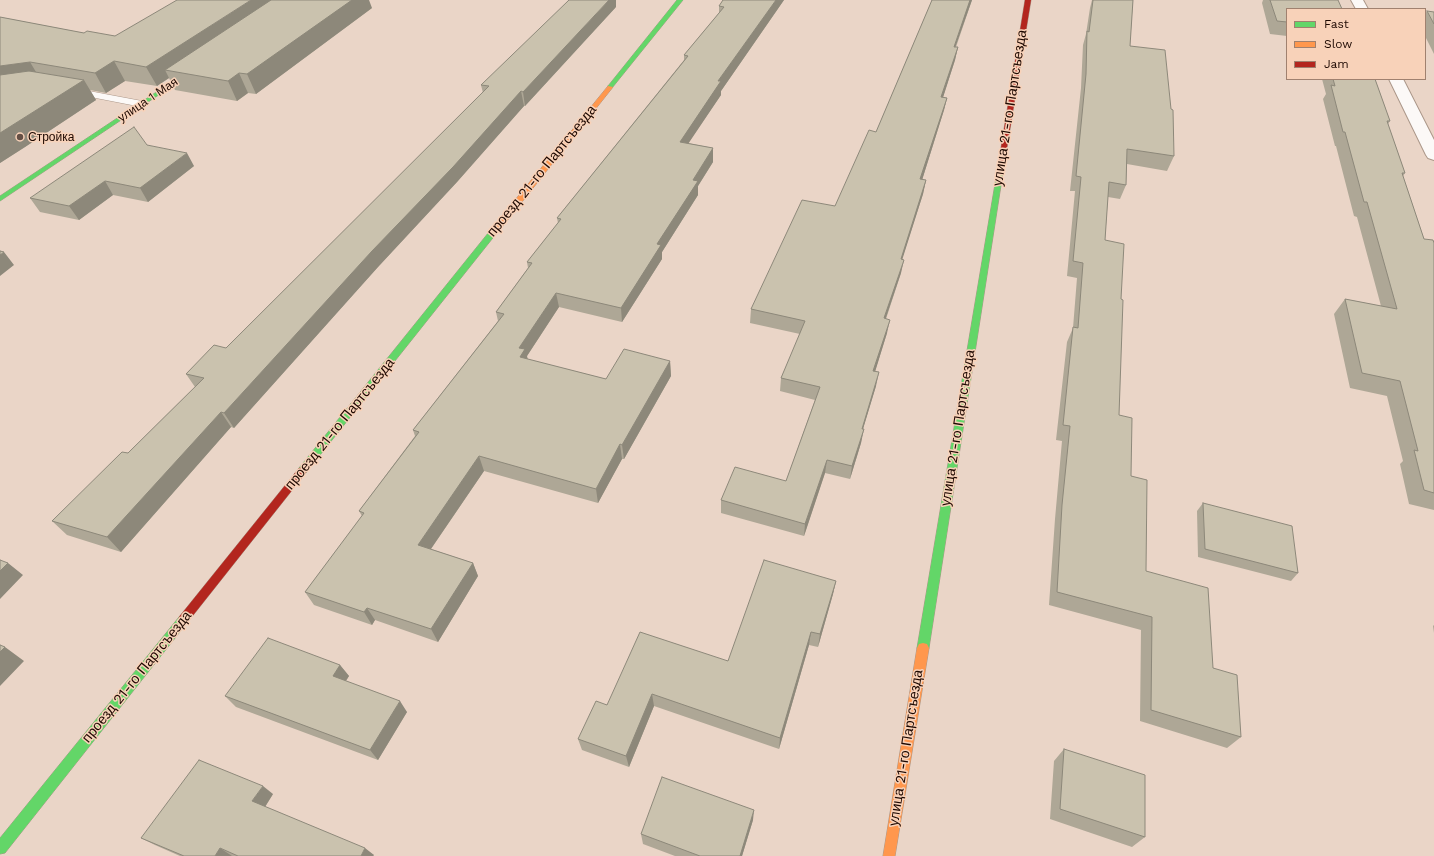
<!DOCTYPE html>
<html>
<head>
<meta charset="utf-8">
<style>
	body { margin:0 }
	#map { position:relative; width:1434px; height:856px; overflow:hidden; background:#ead5c7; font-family:"Work Sans",sans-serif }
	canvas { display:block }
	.legend { position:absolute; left:1286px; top:8px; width:140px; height:72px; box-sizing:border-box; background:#f8d2b9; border:1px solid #a0816f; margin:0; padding:5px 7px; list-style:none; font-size:12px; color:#1d0800 }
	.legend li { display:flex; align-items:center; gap:8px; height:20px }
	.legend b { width:20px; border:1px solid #a0816f }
</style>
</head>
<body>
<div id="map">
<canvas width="1434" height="856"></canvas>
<ul class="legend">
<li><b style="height:5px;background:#63d668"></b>Fast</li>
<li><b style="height:5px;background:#ff974d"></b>Slow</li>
<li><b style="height:5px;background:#b3261e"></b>Jam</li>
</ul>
</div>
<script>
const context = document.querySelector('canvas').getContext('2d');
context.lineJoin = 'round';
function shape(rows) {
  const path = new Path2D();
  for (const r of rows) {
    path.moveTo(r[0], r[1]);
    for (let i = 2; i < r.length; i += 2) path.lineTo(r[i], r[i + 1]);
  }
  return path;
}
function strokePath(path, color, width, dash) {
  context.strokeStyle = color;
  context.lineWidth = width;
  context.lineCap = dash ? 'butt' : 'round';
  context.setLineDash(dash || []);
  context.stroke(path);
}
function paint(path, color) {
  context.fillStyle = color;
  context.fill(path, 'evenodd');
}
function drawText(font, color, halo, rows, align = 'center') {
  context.font = font + ' "Work Sans",sans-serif';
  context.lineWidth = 3;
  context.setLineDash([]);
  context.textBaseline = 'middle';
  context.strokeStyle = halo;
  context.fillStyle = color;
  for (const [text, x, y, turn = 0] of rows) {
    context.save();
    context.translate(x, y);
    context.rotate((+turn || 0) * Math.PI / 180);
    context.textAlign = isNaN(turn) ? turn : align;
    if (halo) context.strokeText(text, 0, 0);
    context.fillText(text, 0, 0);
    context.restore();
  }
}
const lane = shape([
	[73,88,142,101,147,104,142,107,70,93,68,91,70,89,73,88]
]);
const street = shape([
	[1351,0,1363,0,1368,9,1356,9,1351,0],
	[1389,79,1403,79,1434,140,1434,160,1428,158,1426,155,1389,79]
]);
const fast = shape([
	[677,0,683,0,612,88,608,88,608,86,677,0],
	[194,67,199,68,0,201,0,196,194,67],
	[1001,164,1004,166,929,648,927,652,923,653,919,652,917,648,998,166,1001,164],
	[493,227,499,227,500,229,305,474,299,474,297,471,299,468,493,227],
	[183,615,187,617,188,620,187,623,5,853,0,854,0,838,179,617,183,615]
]);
const slow = shape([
	[608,86,613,87,499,231,493,231,493,227,608,86],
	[923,643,927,644,929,648,895,856,883,856,917,648,919,644,923,643]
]);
const jam = shape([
	[1025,0,1031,0,1004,166,1001,168,998,166,1025,0],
	[302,467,305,468,307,471,305,474,187,623,183,625,179,623,178,620,179,617,299,468,302,467]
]);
const wall = shape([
	[723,0,784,0,721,91,721,95,688,143,713,148,713,162,698,186,698,195,662,252,662,259,622,322,559,307,527,356,527,359,606,379,670,361,671,376,624,459,622,459,598,503,484,471,431,549,473,563,478,576,438,642,375,620,372,625,314,605,305,592,362,516,359,511,415,436,413,430,498,321,496,312,528,268,527,262,558,223,557,218,684,60,684,55,719,13,719,6],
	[932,0,972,0,956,47,958,47,955,60,943,97,947,98,944,110,922,180,926,180,923,194,902,259,901,273,886,319,887,333,875,371,876,386,863,429,861,443,850,479,825,473,804,536,721,513,721,500,786,481,815,400,780,391,781,378,800,334,750,323,751,309,835,206,876,132],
	[1092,0,1133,0,1130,46,1174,156,1167,171,1127,164,1126,185,1120,199,1108,197,1105,240,1121,299,1119,415,1131,476,1146,571,1213,668,1241,737,1227,748,1140,721,1141,630,1049,605,1055,519,1062,441,1056,440,1067,342,1073,328,1077,278,1067,276,1075,191,1070,191,1081,88,1083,45,1086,34,1090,8],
	[1263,0,1338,0,1287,9,1287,36,1270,34,1262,3],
	[616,7,525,106,524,106,457,182,378,267,234,428,231,427,121,552,67,535,52,521,128,453,195,387,186,374,226,348,483,93,481,85],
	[372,8,256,94,248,93,237,101,175,90,169,78,157,86,125,81,106,93,90,90,96,100,25,147,0,163,0,17,84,33,115,36],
	[1427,11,1434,24,1434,54,1425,36,1425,14],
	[1322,79,1375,79,1390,121,1388,124,1405,173,1403,176,1424,239,1434,243,1434,510,1409,504,1400,464,1403,461,1387,396,1350,388,1334,314,1345,299,1381,306,1357,217,1354,216,1336,146,1335,146,1323,99,1326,94],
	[147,145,194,166,148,202,113,195,79,220,40,212,30,198],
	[1203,503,1298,573,1291,581,1198,557,1197,511],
	[836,581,833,594,818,647,809,645,779,749,654,706,629,767,582,750,578,739,607,705,728,661],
	[1434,625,1434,633,1433,626],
	[340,665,349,676,346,681,407,712,378,760,236,707,225,696],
	[1064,749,1145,837,1132,847,1050,819,1054,761],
	[273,794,265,807,374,855,373,856,180,856,155,845,141,838],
	[753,820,742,856,675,856,643,844,641,834]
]);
const shadedWall = shape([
	[251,0,276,0,165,70,169,78,157,86,146,67],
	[348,0,369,0,372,8,256,94,247,74],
	[609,0,616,0,616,7,525,106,523,92],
	[776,0,784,0,721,91,721,95,680,156,680,142,718,81],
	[970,0,972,0,951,59,954,47],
	[958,47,955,60,939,110,941,97],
	[114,61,125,81,106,93,95,73],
	[30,62,42,82,0,87,0,66],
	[239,73,248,93,237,101,228,81],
	[84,80,96,100,25,147,0,163,0,133],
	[521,91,524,106,457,182,378,267,234,428,224,413,372,251],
	[947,98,944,110,918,193,920,179],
	[713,148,713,162,698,186,698,195,662,252,662,259,622,322,621,308,693,180],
	[187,153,194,166,148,202,140,188],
	[926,180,923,194,898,273,901,259],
	[105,181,113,195,79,220,69,206],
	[4,252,14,265,0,276,0,255],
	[904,260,901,273,881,332,884,318],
	[556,293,559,307,527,356,529,364,520,357,519,348],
	[890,320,887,333,871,385,873,371],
	[670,361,671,376,624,459,622,445],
	[879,372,876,386,859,442,862,429],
	[221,412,231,427,121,552,107,537],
	[864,429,861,443,850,479,852,466],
	[620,444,622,459,598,503,596,489],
	[479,456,484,471,424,559,418,545],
	[827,460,825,473,804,536,805,524],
	[8,563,23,575,0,599,0,571],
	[473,563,478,576,438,642,431,629],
	[836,581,833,594,818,647,820,634],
	[367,608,375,620,372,625,364,612],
	[811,632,809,645,779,749,780,738],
	[5,647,24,661,0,686,0,652],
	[340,665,349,676,341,688,333,676],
	[652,694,654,706,629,767,626,756],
	[400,701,407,712,378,760,370,750],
	[263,786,273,794,263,810,252,801],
	[754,810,753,820,742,856,740,856],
	[220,848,232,856,215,856],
	[365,848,374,855,373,856,361,856]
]);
const building = shape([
	[177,0,251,0,146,67,114,61,95,73,30,62,0,66,0,17,84,33,87,31,115,36,177,0],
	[271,0,352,0,247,74,239,73,228,81,165,70,271,0],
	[569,0,609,0,523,92,521,91,453,167,372,251,224,413,221,412,107,537,52,521,122,452,128,453,204,378,186,374,214,345,226,348,489,86,481,85,569,0],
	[723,0,776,0,718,81,721,81,680,142,713,148,693,180,698,181,657,244,661,245,621,308,556,293,519,348,525,349,520,357,606,379,624,349,670,361,622,445,620,444,596,489,479,456,418,545,473,563,431,629,367,608,364,612,305,592,364,513,359,511,419,432,413,430,504,314,496,312,532,263,527,262,561,219,557,218,688,56,684,55,724,7,719,6,723,0],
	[932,0,970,0,954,47,958,47,941,97,947,98,920,179,926,180,901,259,904,260,884,318,890,320,873,371,879,372,862,429,864,429,852,466,827,460,805,524,721,500,735,467,786,481,820,387,781,378,805,321,751,309,802,200,835,206,869,130,876,132,932,0],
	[1093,0,1133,0,1130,46,1165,50,1171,109,1173,110,1174,156,1127,149,1126,185,1109,182,1105,240,1124,244,1121,299,1123,300,1119,415,1132,418,1131,476,1147,480,1146,571,1208,588,1213,668,1237,675,1241,737,1151,710,1152,617,1057,592,1062,505,1070,426,1063,425,1073,327,1078,328,1083,263,1073,261,1081,177,1076,176,1086,74,1087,31,1089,32,1093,0],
	[1270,0,1338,0,1342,9,1287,9,1287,22,1277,21,1270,0],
	[1427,11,1434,12,1434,24,1427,11],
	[29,71,84,80,0,133,0,75,29,71],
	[1333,79,1375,79,1390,121,1387,121,1405,173,1402,173,1424,239,1433,240,1434,243,1434,493,1424,490,1414,450,1418,451,1400,381,1362,373,1345,299,1397,309,1367,202,1364,202,1345,132,1343,132,1331,85,1335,86,1333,79],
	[134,127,147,145,187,153,140,188,105,181,69,206,30,198,134,127],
	[0,251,4,252,0,255,0,251],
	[1203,503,1292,526,1298,573,1205,549,1203,503],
	[0,560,8,563,0,571,0,560],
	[764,560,836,581,820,634,811,632,780,738,652,694,626,756,578,739,596,701,607,705,640,632,728,661,764,560],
	[268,638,340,665,333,676,400,701,370,750,225,696,268,638],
	[0,645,5,647,0,652,0,645],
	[1064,749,1145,775,1145,837,1060,809,1064,749],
	[199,760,263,786,252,801,365,848,361,856,238,856,220,848,215,856,184,856,141,838,199,760],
	[662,777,754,810,740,856,700,856,641,834,662,777]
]);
const markers = [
	[20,137,4,"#655046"]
];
const farStreetnames = [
	["улица 1 Мая",148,100,-34]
];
const farPoinames = [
	["Стройка",28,137]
];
const streetNames = [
	["улица 21-го Партсъезда",1010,108,-81],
	["проезд 21-го Партсъезда",542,171,-51],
	["проезд 21-го Партсъезда",340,424,-51],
	["улица 21-го Партсъезда",958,428,-81],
	["проезд 21-го Партсъезда",137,677,-51],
	["улица 21-го Партсъезда",906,748,-81]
];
strokePath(lane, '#ab9789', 1);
strokePath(street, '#ab9789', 2);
strokePath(fast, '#ab9789', 1);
strokePath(slow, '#ab9789', 1);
strokePath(jam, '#ab9789', 1);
paint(lane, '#fcf9f7');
paint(street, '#fcf9f7');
paint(fast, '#63d668');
paint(slow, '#ff974d');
paint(jam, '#b3261e');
paint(wall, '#aea796');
paint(shadedWall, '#8d887a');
paint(building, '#cac2ae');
strokePath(building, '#8d887a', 1);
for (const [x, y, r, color] of markers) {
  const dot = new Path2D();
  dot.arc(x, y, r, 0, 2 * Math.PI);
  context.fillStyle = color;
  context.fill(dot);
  strokePath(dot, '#f8d2b9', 1.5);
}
drawText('12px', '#1d0800', '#f8d2b9', farStreetnames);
drawText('12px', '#1d0800', '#f8d2b9', farPoinames, 'left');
drawText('14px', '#1d0800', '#f8d2b9', streetNames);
</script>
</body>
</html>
